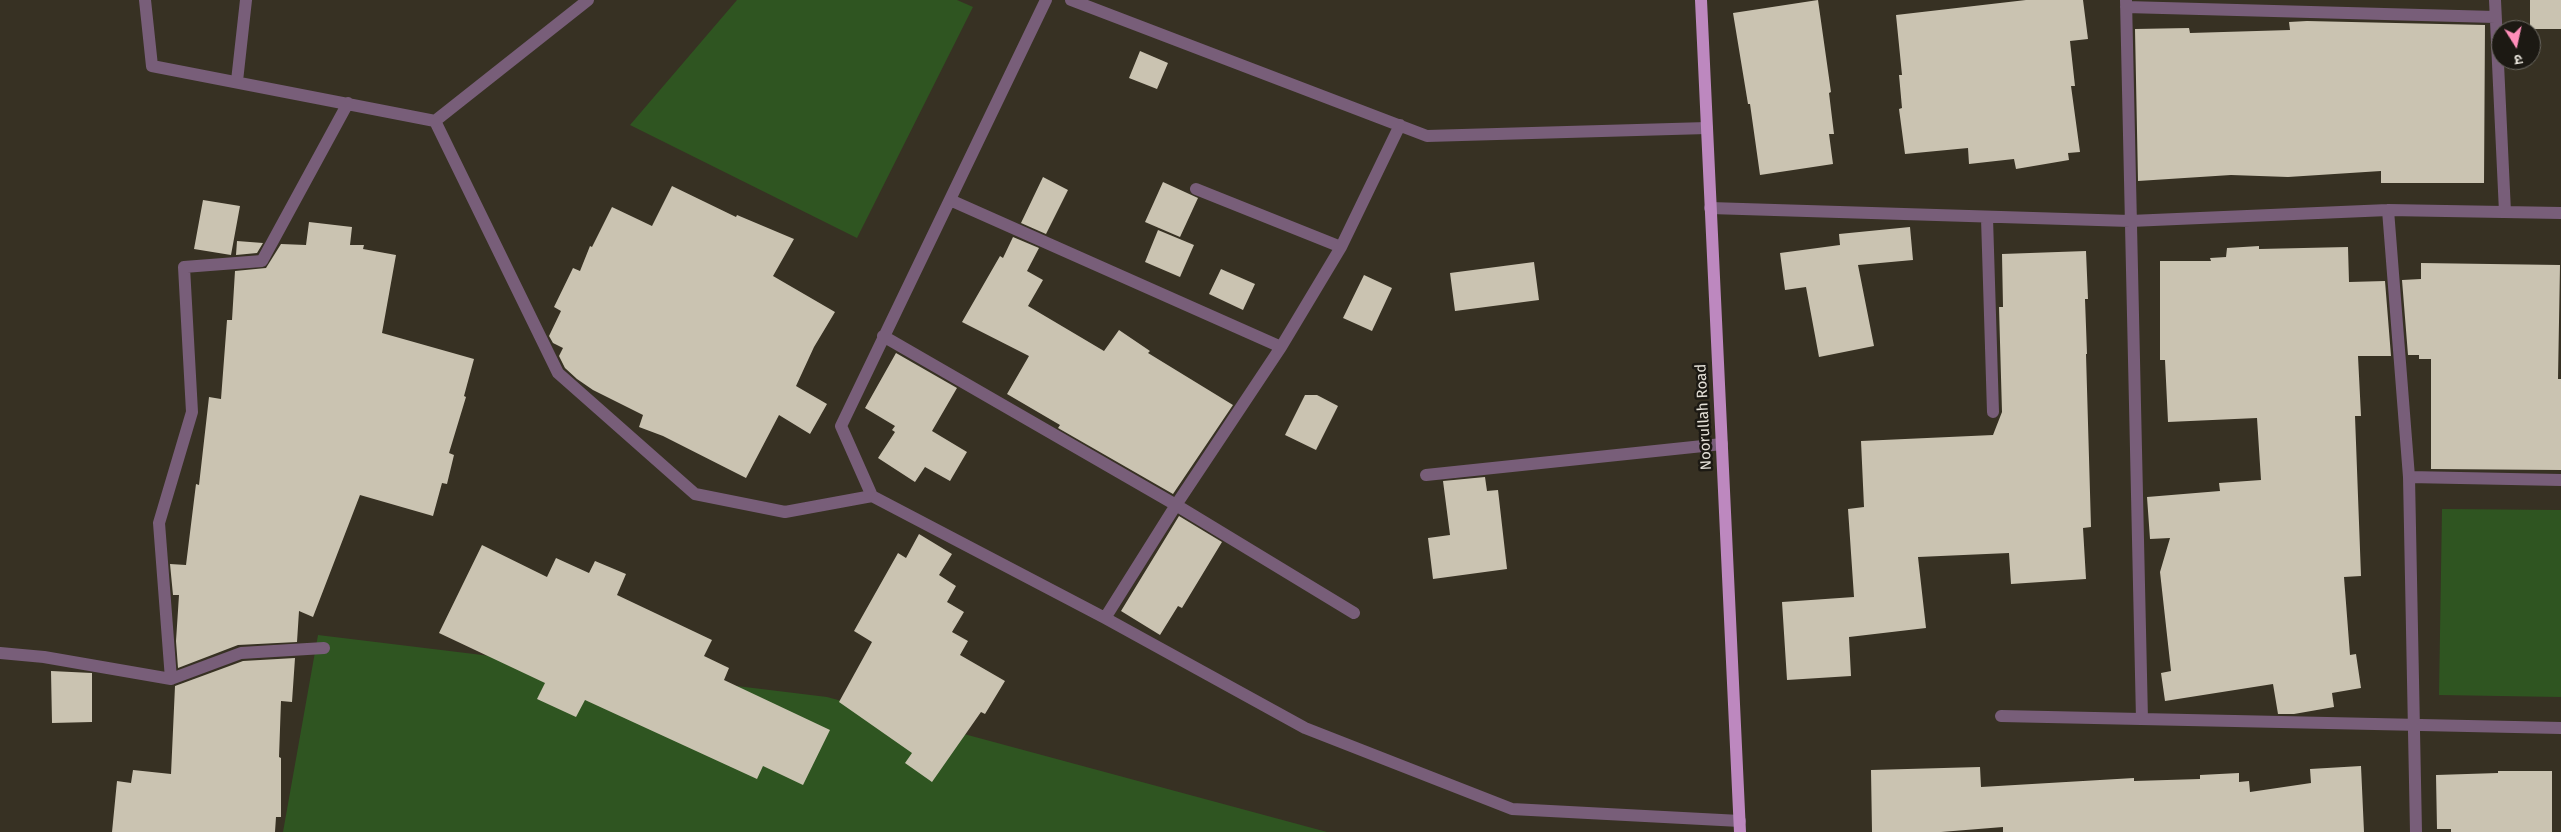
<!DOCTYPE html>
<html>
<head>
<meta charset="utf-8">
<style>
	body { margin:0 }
	#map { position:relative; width:2561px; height:832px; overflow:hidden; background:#373123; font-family:"Fira Sans","Noto Sans Devanagari",sans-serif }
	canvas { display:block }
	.north { position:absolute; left:2491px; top:20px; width:50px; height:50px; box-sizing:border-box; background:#1c1913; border:1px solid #6c6962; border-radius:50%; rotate:170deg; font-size:14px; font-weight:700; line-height:20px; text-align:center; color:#e5e1d8 }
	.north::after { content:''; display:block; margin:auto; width:18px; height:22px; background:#ff8eba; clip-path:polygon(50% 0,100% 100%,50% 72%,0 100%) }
</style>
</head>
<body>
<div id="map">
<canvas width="2561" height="832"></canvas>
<div class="north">उ</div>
</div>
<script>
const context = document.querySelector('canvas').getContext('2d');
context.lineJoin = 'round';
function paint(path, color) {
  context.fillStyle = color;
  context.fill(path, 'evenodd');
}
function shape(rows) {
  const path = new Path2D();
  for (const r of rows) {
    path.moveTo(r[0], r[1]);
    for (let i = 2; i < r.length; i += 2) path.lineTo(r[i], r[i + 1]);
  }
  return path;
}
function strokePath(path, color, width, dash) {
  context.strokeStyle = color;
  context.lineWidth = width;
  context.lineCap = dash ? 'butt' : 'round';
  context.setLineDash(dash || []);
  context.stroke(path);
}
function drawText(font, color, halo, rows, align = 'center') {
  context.font = font + ' "Fira Sans",sans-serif';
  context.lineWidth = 5;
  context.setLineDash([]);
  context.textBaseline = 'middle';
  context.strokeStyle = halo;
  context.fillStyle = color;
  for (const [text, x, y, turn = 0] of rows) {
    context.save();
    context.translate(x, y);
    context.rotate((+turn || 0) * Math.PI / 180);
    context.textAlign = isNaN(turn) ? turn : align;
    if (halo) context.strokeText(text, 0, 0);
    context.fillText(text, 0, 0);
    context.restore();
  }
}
const green = shape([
	[737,0,957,0,973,7,857,238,630,125],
	[2442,509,2561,510,2561,697,2439,695],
	[318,635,827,697,1327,832,283,832]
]);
const building = shape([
	[1818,0,1831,92,1829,93,1834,134,1829,134,1833,164,1760,175,1750,104,1748,104,1733,13],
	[2026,0,2083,0,2088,39,2070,41,2075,86,2071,86,2080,152,2068,153,2069,160,2016,169,2014,159,1969,164,1968,148,1905,154,1899,109,1902,108,1899,75,1902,75,1896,15],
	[2530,0,2561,0,2561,29,2530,29],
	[2307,21,2485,25,2484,183,2381,183,2381,171,2288,177,2231,175,2138,181,2135,29,2189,28,2190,33,2290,30,2289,22],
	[1140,51,1168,63,1157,89,1129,78],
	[1043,177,1068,190,1046,234,1021,223],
	[1163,182,1198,198,1180,237,1145,222],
	[672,186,736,217,737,215,794,239,773,276,835,312,814,347,796,386,827,404,810,434,779,415,746,478,663,436,639,427,643,415,593,390,577,379,565,368,559,356,563,348,553,343,549,336,561,311,554,307,573,268,580,271,590,246,592,247,612,207,652,226],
	[203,200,240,206,231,255,194,249],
	[309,222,352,227,350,245,364,245,363,249,396,255,382,333,474,359,464,396,466,397,449,453,454,455,447,484,442,483,433,516,360,495,313,617,299,611,297,642,238,645,178,668,176,641,179,595,173,595,170,564,186,565,196,484,199,485,209,397,221,399,227,320,232,320,235,271,266,268,281,244,306,245],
	[1910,227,1913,260,1858,265,1874,346,1819,357,1806,287,1785,290,1780,253,1840,245,1839,234],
	[1158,230,1194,245,1180,277,1145,262],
	[1013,237,1039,248,1027,271,1043,280,1028,306,1104,351,1119,330,1150,351,1148,353,1233,405,1173,494,1058,428,1060,425,1007,394,1029,356,962,322,1000,256,1003,258],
	[237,241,263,243,257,253,236,255],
	[2259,246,2259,249,2348,247,2349,282,2385,281,2391,356,2358,356,2361,416,2355,416,2361,576,2344,577,2350,655,2356,654,2361,688,2332,693,2334,707,2294,714,2278,714,2273,684,2165,701,2161,673,2171,671,2160,572,2170,538,2150,539,2147,497,2220,491,2219,483,2261,480,2257,418,2168,422,2165,360,2160,360,2160,261,2211,261,2210,258,2226,257,2227,248],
	[2086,251,2088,299,2085,299,2087,354,2086,354,2091,527,2083,528,2086,579,2011,584,2009,553,1918,557,1926,628,1849,637,1851,676,1787,680,1782,602,1854,597,1848,509,1864,507,1861,441,1993,435,2002,412,1999,307,2003,307,2002,254],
	[1534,262,1539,300,1455,311,1450,273],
	[2421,263,2560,265,2558,379,2561,379,2561,470,2431,469,2431,359,2419,359,2419,355,2408,355,2402,280,2421,279],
	[1221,269,1255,284,1243,310,1209,294],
	[1364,275,1392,288,1372,331,1343,318],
	[896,353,957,388,932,431,967,452,950,481,925,467,915,482,878,458,895,432,892,430,895,426,865,408],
	[1305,395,1317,395,1338,406,1316,450,1285,435],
	[1485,477,1487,491,1498,490,1507,569,1433,579,1428,538,1450,535,1443,481],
	[1179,516,1222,542,1182,608,1178,606,1160,635,1121,611],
	[919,534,952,554,939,575,956,586,947,602,964,612,952,632,968,641,960,655,1005,681,985,714,981,712,932,782,905,763,912,753,839,702,872,642,854,631,898,553,906,558],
	[482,545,547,577,556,558,589,573,595,561,626,574,617,595,712,640,704,656,729,668,724,680,830,730,803,785,763,766,757,779,585,700,576,717,537,699,545,683,439,633],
	[295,658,292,702,281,701,279,757,281,758,281,817,276,817,275,832,112,832,117,781,131,783,133,770,171,774,175,686,243,661],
	[51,671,92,673,92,722,52,723],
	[2361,766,2364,832,2003,832,2003,827,1941,832,1872,832,1871,770,1980,767,1981,787,2134,778,2134,781,2200,779,2200,775,2239,773,2239,782,2249,781,2250,792,2311,783,2310,769],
	[2498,771,2552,771,2552,832,2451,832,2451,829,2437,829,2436,775,2498,773]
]);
const minor = shape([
	[145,0,152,66,435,121,558,373,695,494,785,512,872,496,1105,618,1305,728,1512,809,1740,821],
	[1071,0,1427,136,1707,128],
	[2126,0,2142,719],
	[2495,0,2505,212],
	[2126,7,2495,17],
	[237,81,246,0],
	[435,121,588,0],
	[1196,189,1341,247],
	[950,200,1281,347],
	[1710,208,2130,221,2388,210,2561,213],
	[2388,210,2409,477,2416,832],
	[1987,218,1993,412],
	[883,336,1176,505,1354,613],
	[1426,475,1722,444],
	[2409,477,2561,480],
	[872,496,841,426,1046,0],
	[1105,618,1176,505,1281,347,1341,247,1400,125],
	[0,653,44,657,171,679,241,653,324,648],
	[171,679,159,523,192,412,184,267,262,261,348,103],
	[2001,716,2561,728]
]);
const major = shape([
	[1701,0,1740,832]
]);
const streetNames = [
	["Noorullah Road",1704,417,-93]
];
paint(green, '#2f5521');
paint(building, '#cac3b1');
strokePath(minor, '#785e79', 12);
strokePath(major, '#bd88bf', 12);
drawText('15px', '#e5e1d8', '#1c1913', streetNames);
</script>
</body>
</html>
